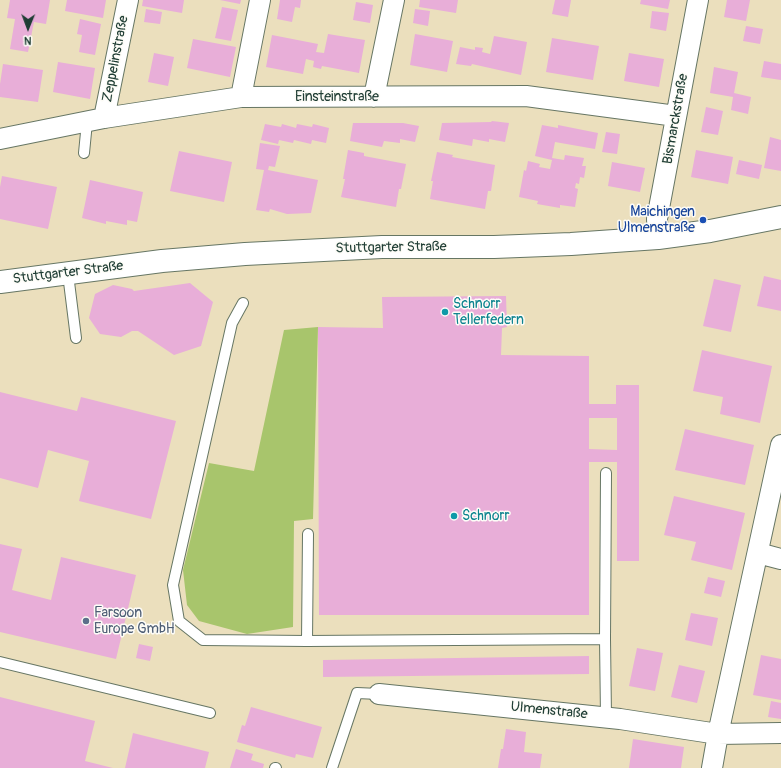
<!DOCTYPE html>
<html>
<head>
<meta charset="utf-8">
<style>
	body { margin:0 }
	#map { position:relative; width:781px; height:768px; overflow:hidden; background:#ebdfbd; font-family:Pangolin,sans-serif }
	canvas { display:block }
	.north { position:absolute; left:8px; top:8px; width:40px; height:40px; -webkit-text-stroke:3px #fdfcf7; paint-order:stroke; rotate:181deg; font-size:11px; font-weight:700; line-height:16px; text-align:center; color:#1f3d34 }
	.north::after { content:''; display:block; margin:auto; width:14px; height:18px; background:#1f3d34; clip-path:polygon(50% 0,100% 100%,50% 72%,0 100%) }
</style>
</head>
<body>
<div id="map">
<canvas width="781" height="768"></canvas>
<div class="north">N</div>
</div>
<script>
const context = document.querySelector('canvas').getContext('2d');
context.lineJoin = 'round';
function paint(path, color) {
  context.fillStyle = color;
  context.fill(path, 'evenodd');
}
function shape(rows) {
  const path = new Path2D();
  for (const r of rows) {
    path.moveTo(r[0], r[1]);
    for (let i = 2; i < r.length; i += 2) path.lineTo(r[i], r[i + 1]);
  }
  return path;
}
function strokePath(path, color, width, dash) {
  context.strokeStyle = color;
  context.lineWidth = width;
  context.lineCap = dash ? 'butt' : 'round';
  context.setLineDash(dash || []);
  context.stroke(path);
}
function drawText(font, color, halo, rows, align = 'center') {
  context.font = font + ' Pangolin,sans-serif';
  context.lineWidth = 3;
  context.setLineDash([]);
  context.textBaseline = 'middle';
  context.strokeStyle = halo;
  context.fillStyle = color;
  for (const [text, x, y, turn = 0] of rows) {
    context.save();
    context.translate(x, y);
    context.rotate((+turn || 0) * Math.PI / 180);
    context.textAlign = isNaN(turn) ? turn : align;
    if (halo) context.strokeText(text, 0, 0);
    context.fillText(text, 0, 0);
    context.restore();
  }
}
const green = shape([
	[318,327,313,519,294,521,293,627,247,634,199,621,187,605,183,570,209,463,254,471,284,330]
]);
const building = shape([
	[10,0,50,0,46,24,34,22,28,52,10,49,15,19,7,18],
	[67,0,106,0,103,18,65,11],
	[143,0,184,0,182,13,142,6],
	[220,0,241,0,240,4],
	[280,0,301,0,300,8,295,7,292,22,277,19],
	[420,0,458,0,456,13,419,7],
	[555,0,571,0,568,17,552,14],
	[641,0,670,0,668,9,640,4],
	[727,0,750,0,746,21,724,17],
	[356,2,373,5,370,23,353,20],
	[222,7,238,10,231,41,215,38],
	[146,9,162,12,160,24,144,22],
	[415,9,430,11,428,26,413,23],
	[652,11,669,13,666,31,650,28],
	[80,19,101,24,95,55,79,52,82,35,77,34],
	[746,26,763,29,760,44,743,41],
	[328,34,365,40,359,73,322,66,321,69,313,67,314,61,306,59,303,74,266,67,272,35,318,44,316,52,324,53],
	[415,34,453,41,447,72,410,65],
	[494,36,527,42,521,75,472,64,471,66,456,64,460,47,475,50,475,47,483,48,482,52,490,54],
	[552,38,599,46,593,80,546,72],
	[193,39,236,47,230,77,187,68],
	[154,53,174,57,168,86,148,82],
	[629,53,664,59,659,87,624,81],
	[764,61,781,64,781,80,761,77],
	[58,62,95,68,90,99,53,92],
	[3,64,43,70,38,102,0,97,0,84],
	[714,67,738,72,734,93,751,97,748,114,731,110,733,97,710,93],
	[706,107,723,111,718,135,701,132],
	[492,121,509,123,505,142,489,139,489,142,473,139,472,146,439,140,442,123,491,122],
	[353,123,403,123,419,126,415,142,400,139,400,143,384,141,382,147,350,141],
	[265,124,281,127,282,124,296,128,297,124,312,127,313,124,329,128,326,143,312,140,311,144,294,140,293,143,279,140,278,144,261,140],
	[542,125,558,128,558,125,598,133,595,149,555,142,552,158,564,160,565,155,584,158,582,166,586,166,584,178,580,177,579,184,576,183,575,188,578,189,575,207,560,205,560,208,537,204,538,201,519,197,524,170,526,171,528,161,540,164,539,167,550,169,552,160,535,156],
	[606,132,620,134,617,154,602,152],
	[770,137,781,140,781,171,764,168],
	[260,143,280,146,275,167,269,166,268,170,318,180,311,213,287,214,270,209,269,212,256,210,264,170,256,169],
	[348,150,364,153,364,156,406,164,401,189,399,189,396,207,341,197,345,179,343,179],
	[696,150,733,157,728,184,691,177],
	[179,151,232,162,224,202,170,191],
	[437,152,453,155,452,157,495,165,491,191,488,191,485,209,430,199,433,181,431,181],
	[739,160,762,165,759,179,736,174],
	[612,162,645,168,640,192,608,186],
	[2,176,57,187,48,229,0,219,0,187],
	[90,180,143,192,137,222,127,220,127,225,106,221,106,224,82,218],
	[764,276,781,280,781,311,757,306],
	[714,279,741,285,731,332,703,326],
	[190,283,213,302,201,346,174,355,138,331,132,331,121,337,100,334,89,318,95,294,113,285,132,289,134,291],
	[506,296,507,327,502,328,501,355,589,356,589,404,616,404,616,385,639,385,639,561,617,561,617,462,589,462,589,615,319,615,318,327,383,328,382,297],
	[589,418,617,418,617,450,589,449],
	[702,350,772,366,760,423,720,414,723,397,693,391],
	[0,392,77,411,81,397,176,421,151,519,79,501,89,461,48,450,38,488,0,478],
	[685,429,754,445,745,485,675,470],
	[674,496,745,513,732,570,691,560,696,542,664,535],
	[0,544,22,549,12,590,51,600,61,557,136,575,116,659,0,632],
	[708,577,725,581,721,597,704,593],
	[691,613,718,618,712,646,685,640],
	[139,644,153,647,150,661,136,658],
	[637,648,663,653,655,691,629,686],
	[761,655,781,659,781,700,753,695],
	[589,656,589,674,323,677,323,660],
	[679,665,705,671,697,703,671,697],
	[0,697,95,721,85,761,113,768,0,768],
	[771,701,781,703,781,719,768,717],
	[251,707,322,727,313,758,296,754,295,758,237,742,242,725,245,726],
	[506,729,526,732,524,752,542,754,540,768,498,768,501,749,503,749],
	[133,733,209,752,205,768,125,768],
	[633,739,684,747,681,768,629,768],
	[236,749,253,754,251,760,264,764,263,768,230,768]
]);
const service = shape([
	[84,153,87,122],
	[68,274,76,338],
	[243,303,232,323,173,585,179,621,203,640,307,641,308,534],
	[605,639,606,717],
	[307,641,605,639,606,473],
	[0,662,210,713],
	[275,768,276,768],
	[332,768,357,693,379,694]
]);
const minor = shape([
	[241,97,260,0],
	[374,97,394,0],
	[104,118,128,0],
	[0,139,104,118,241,97,526,96,676,116],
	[658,238,657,219,698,0],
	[758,553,781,559],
	[379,694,620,719,718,734,781,733],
	[712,768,718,734,781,445]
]);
const tertiary = shape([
	[0,282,162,261,245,254,382,247,494,247,571,244,658,238,710,231,781,217]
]);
const markers = [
	[703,220,4,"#1a4fb4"],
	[445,312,4,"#0f9aa8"],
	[454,516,4,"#0f9aa8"],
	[86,621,4,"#5c6f8a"]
];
const streetNames = [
	["Zeppelinstraße",116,59,-79],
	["Einsteinstraße",337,97],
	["Bismarckstraße",676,119,-80],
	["Stuttgarter Straße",391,248,-1],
	["Stuttgarter Straße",68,273,-7],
	["Ulmenstraße",549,711,6]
];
const transitNames = [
	["Maichingen",695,212],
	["Ulmenstraße",695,228]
];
const cultureNames = [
	["Schnorr",453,304],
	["Tellerfedern",453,320],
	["Schnorr",462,516]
];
const serviceNames = [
	["Farsoon",94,613],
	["Europe GmbH",94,629]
];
paint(green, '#a8c56c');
paint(building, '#e8aed8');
strokePath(service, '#667664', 12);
strokePath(minor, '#667664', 22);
strokePath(tertiary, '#667664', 24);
strokePath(service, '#fff', 10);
strokePath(minor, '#fff', 20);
strokePath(tertiary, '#fff', 22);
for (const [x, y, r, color] of markers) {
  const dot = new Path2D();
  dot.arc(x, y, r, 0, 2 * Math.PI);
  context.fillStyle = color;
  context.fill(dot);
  strokePath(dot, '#fdfcf7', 1.5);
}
drawText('14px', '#1f3d34', '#fdfcf7', streetNames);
drawText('14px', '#164399', '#fdfcf7', transitNames, 'right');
drawText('14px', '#0d838f', '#fdfcf7', cultureNames, 'left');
drawText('14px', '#4e5e75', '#fdfcf7', serviceNames, 'left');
</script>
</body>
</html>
